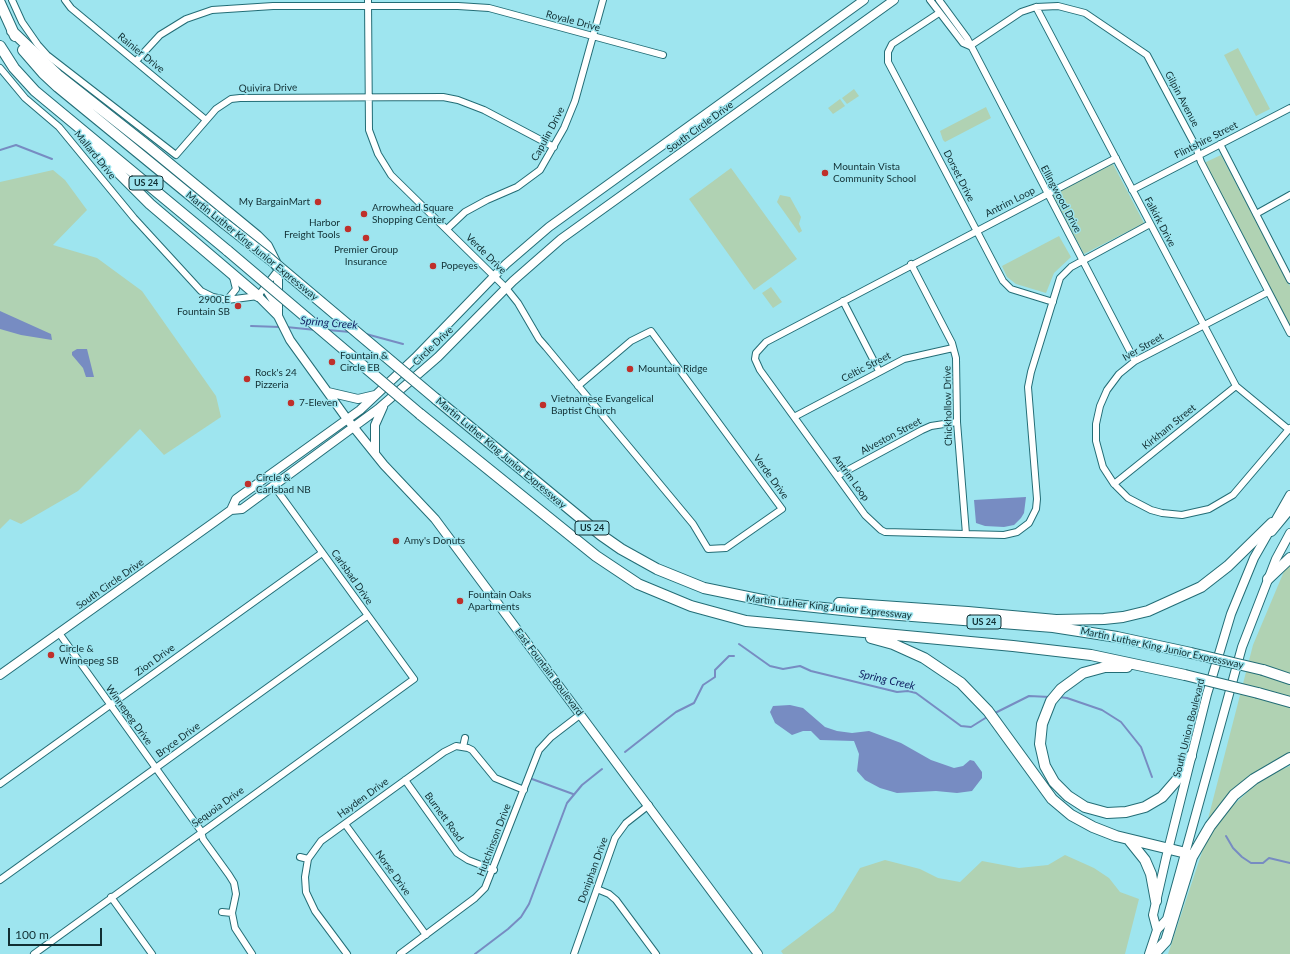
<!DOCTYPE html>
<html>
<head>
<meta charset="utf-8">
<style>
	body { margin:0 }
	#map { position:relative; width:1290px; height:954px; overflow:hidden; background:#9ee5ef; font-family:Lato,sans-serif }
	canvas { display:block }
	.scale { position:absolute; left:8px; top:928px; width:94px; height:18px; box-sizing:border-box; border:2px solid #112f33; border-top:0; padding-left:5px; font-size:12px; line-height:14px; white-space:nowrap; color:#112f33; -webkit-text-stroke:3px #9ee5ef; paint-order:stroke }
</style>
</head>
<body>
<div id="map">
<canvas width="1290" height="954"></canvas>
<div class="scale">100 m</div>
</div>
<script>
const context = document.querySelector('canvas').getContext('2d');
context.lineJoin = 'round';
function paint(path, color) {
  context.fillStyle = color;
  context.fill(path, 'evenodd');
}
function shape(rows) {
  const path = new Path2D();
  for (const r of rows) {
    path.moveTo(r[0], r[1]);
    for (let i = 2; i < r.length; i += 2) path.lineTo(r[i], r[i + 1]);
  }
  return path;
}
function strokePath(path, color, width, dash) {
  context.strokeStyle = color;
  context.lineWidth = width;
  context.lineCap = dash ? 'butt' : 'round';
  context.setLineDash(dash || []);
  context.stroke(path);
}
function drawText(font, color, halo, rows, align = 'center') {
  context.font = font + ' Lato,sans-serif';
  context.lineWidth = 3;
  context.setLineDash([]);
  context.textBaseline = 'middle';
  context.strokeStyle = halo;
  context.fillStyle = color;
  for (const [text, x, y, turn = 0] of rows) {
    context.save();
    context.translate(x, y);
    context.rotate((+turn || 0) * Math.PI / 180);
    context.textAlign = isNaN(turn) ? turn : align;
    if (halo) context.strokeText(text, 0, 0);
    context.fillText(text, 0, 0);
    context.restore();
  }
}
const green = shape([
	[1238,48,1270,109,1256,116,1224,55],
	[854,89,859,96,847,104,842,98],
	[840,99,845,106,833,114,828,108],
	[986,107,991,118,945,142,943,140,940,131],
	[1221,155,1290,286,1290,327,1204,163],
	[1113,164,1144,223,1084,254,1053,195],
	[731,168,797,259,754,290,689,199],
	[53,170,65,180,87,210,53,245,97,258,142,291,216,396,221,417,164,455,140,429,78,491,21,524,10,519,0,529,0,182],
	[780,195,790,197,801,217,799,224,802,231,799,233,777,202],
	[1059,236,1071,257,1054,273,1046,293,1016,284,1007,277,1002,266],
	[771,287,782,302,773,308,762,293],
	[1290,557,1290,756,1235,791,1208,819,1253,645],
	[1290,766,1290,954,1168,954,1205,843,1225,813,1257,783,1272,773],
	[1065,855,1094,868,1109,878,1120,892,1139,899,1125,954,783,954,781,951,834,911,860,868,885,860,920,869,938,878,960,882,982,861,1019,868,1048,865]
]);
const water = shape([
	[0,311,51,334,52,340,21,335,0,329],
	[77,349,87,349,94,377,86,377,83,368,72,355,72,352],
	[1026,497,1024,513,1021,518,1014,525,1004,527,985,526,976,523,974,500],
	[790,705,803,708,825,727,837,731,852,733,869,731,901,743,931,760,954,768,963,766,970,760,974,761,982,772,982,778,972,791,957,793,936,791,897,793,880,788,865,780,857,771,859,754,854,741,820,740,811,731,803,731,792,735,775,723,770,712,773,706]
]);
const stream = shape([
	[0,150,16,145,52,159],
	[251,326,280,327],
	[286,327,316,330],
	[328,330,350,332],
	[366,334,403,344],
	[739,644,770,666,783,669,800,666,811,671,897,692,908,691,916,693,961,726,971,727,987,717],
	[1059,697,1067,698,1102,710,1121,722,1141,747,1152,777],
	[993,714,1029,696,1050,697],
	[625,752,676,712,694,703,703,685,715,677,715,670,729,656,734,656],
	[532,779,573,794],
	[1226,836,1233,848,1242,857,1251,863,1263,863,1269,858,1290,863],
	[475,954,508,929,521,917,529,904,567,803,582,785,602,769]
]);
const minor = shape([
	[12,0,22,22,38,45,47,55,176,155,216,109,231,99,240,98,443,97,458,100,484,110,554,147],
	[65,0,71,8,206,120],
	[368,0,369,130,378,154,391,175,506,288,518,303,539,339,546,347,693,524,708,549,726,548,782,509,651,331,631,341,578,386],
	[930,0,963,43,970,46],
	[939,0,967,38,1135,361],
	[1036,7,1236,386,1288,429],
	[939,13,892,44,888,52,888,62,1003,281,1011,289,1053,302],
	[970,46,1021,12,1036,7,1058,6,1085,13,1147,55,1196,147,1201,162,1290,333],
	[136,61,160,35,186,19,212,10,273,6,458,6,489,8,663,55],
	[0,68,25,98,59,127,134,218,201,291,213,297,227,300,258,296,278,270],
	[1220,144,1290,280],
	[1116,158,766,342,756,353,755,359,760,370,865,515,881,530,885,532,1004,535,1017,532,1029,523,1036,509,1037,499,1028,387,1031,372,1060,278,1071,267,1150,224],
	[1132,190,1290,108],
	[1256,214,1290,195],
	[447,229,465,212,487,200,517,187,540,170,564,128,575,101,603,0],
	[911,264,952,343,956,358,957,422,966,534],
	[1268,292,1135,361,1119,374,1107,390,1100,406,1096,424,1096,441,1103,467,1114,484,1128,498,1151,510,1162,513,1182,515,1209,509,1233,495,1290,428],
	[227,300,236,289,233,277],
	[843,301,879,371],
	[794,417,904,359,953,348],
	[837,476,922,430,931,426,957,422],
	[1114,484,1236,386],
	[59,633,201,831,203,839,229,875,234,883,236,894,232,913,235,928,252,954],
	[463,747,465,738],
	[405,780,457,853,468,860,494,870],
	[0,784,322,553],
	[345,824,426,935],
	[300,857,308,859],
	[0,880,367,616],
	[597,889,609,894,616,900,656,954],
	[111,897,152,954],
	[222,912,232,913],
	[34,954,414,679,274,486],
	[347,954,315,911,306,892,305,877,308,859,321,841,444,752,456,746,468,748,472,750,495,778,524,790],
	[400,954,475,898,485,888,539,750,551,737,581,714],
	[574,954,615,838,626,823,649,805]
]);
const major = shape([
	[278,270,278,316],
	[265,287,278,308],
	[258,296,278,316,290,340,347,419,384,465,435,519,758,954],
	[328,392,358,399,375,395],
	[375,453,375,425,383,407],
	[231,510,242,509,378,409,438,357,513,281,561,239,894,0],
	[0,675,213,523,231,510,236,499,360,410,415,358,506,264,549,227,864,0],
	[1157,930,1153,915,1166,858,1207,694,1231,614,1254,558,1290,495],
	[1149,954,1157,930,1167,919,1242,647,1276,559,1290,533]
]);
const highway = shape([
	[0,3,15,36],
	[12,31,59,76,149,147,257,236,267,246,277,266],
	[0,46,14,68,35,91,228,251],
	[23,50,43,73,58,87,224,223],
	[86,140,150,204,258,296],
	[436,399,601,535,621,549,657,569,704,588,777,603,861,612,1053,627,1117,637,1191,653],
	[420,414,596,556,638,584,691,606,746,621,1013,646,1091,655,1185,675],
	[1271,531,1290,508],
	[1268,579,1290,558],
	[839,603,968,612,1056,620,1104,619,1123,617,1148,611,1201,587,1228,566,1272,523],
	[871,638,893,644,924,658,961,683,988,711,1052,799,1071,815,1093,827,1116,836,1186,853],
	[1127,667,1105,667,1083,673,1061,689,1051,701,1042,724,1040,744,1045,766,1054,782,1068,796,1085,807,1107,813,1126,812,1145,807,1162,797,1176,781,1191,756],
	[1263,670,1290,679],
	[1258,693,1290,702],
	[1129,840,1145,860,1151,874,1156,901],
	[1154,954,1166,941,1192,857,1210,826,1234,795,1254,779,1290,758]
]);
const highwayBridge = shape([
	[224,223,271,260,436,399],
	[228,251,420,414],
	[1191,653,1263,670],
	[1185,675,1258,693]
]);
const markers = [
	[825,173,4,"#bf302b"],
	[318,202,4,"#bf302b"],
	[364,214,4,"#bf302b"],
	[348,229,4,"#bf302b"],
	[366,238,4,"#bf302b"],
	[433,266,4,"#bf302b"],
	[238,306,4,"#bf302b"],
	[332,362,4,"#bf302b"],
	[630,369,4,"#bf302b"],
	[247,379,4,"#bf302b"],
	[291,403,4,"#bf302b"],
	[543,405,4,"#bf302b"],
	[248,484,4,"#bf302b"],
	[396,541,4,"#bf302b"],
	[460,601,4,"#bf302b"],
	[51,655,4,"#bf302b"]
];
const shields = [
	[146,183,34],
	[592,528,34],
	[984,622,34]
];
const shieldNames = [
	["US 24",146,183],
	["US 24",592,528],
	["US 24",984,622]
];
const streetNames = [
	["Royale Drive",573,21,15],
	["Rainier Drive",141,53,39],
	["Quivira Drive",268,88,-1],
	["Gilpin Avenue",1182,99,62],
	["South Circle Drive",700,127,-36],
	["Capulin Drive",548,134,-62],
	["Flintshire Street",1206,140,-27],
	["Mallard Drive",95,155,51],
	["Dorset Drive",959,176,63],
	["Ellingwood Drive",1061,199,62],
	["Antrim Loop",1010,202,-27],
	["Falkirk Drive",1160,222,62],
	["Martin Luther King Junior Expressway",252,246,39],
	["Verde Drive",486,254,45],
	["Circle Drive",433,346,-44],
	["Iver Street",1143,347,-30],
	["Celtic Street",866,367,-27],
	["Chickhollow Drive",948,406,-91],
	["Kirkham Street",1169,427,-39],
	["Alveston Street",891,436,-28],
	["Martin Luther King Junior Expressway",501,453,40],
	["Verde Drive",771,477,54],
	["Antrim Loop",851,478,54],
	["Carlsbad Drive",352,577,55],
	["South Circle Drive",110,584,-35],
	["Martin Luther King Junior Expressway",829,607,6],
	["Martin Luther King Junior Expressway",1162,648,12],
	["Zion Drive",155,660,-36],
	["East Fountain Boulevard",549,672,53],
	["Winnepeg Drive",129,715,54],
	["South Union Boulevard",1189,728,-76],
	["Bryce Drive",178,740,-36],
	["Hayden Drive",363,798,-36],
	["Sequoia Drive",218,807,-36],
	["Burnett Road",444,817,54],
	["Hutchinson Drive",494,840,-69],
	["Doniphan Drive",593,870,-70],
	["Norse Drive",393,873,54]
];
const poiNames = [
	["Mountain Vista",833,167],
	["Community School",833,179],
	["My BargainMart",310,202,"right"],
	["Arrowhead Square",372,208],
	["Shopping Center",372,220],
	["Harbor",340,223,"right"],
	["Freight Tools",340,235,"right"],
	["Premier Group",366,250,"center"],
	["Insurance",366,262,"center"],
	["Popeyes",441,266],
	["2900 E",230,300,"right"],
	["Fountain SB",230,312,"right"],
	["Fountain &",340,356],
	["Circle EB",340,368],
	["Mountain Ridge",638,369],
	["Rock's 24",255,373],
	["Pizzeria",255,385],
	["Vietnamese Evangelical",551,399],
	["Baptist Church",551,411],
	["7-Eleven",299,403],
	["Circle &",256,478],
	["Carlsbad NB",256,490],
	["Amy's Donuts",404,541],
	["Fountain Oaks",468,595],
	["Apartments",468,607],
	["Circle &",59,649],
	["Winnepeg SB",59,661]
];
const waterNames = [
	["Spring Creek",329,323,5],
	["Spring Creek",887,680,13]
];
paint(green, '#b0d2b3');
paint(water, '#778cc2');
strokePath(stream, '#778cc2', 2);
strokePath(minor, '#236d76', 8);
strokePath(major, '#236d76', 10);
strokePath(highway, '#236d76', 12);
strokePath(minor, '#fff', 6);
strokePath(major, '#fff', 8);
strokePath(highway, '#fff', 10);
strokePath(highwayBridge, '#236d76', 12, []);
strokePath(highwayBridge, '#fff', 10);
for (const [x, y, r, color] of markers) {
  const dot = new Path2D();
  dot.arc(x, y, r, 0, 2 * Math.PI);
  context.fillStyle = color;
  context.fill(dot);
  strokePath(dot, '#9ee5ef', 1.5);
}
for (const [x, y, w] of shields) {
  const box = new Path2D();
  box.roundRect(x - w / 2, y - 7, w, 14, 3);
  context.fillStyle = '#9ee5ef';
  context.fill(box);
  strokePath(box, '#112f33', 1);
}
drawText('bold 9px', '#112f33', null, shieldNames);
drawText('10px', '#112f33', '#9ee5ef', streetNames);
drawText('10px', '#112f33', '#9ee5ef', poiNames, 'left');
drawText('italic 11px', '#132464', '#9ee5ef', waterNames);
</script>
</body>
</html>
